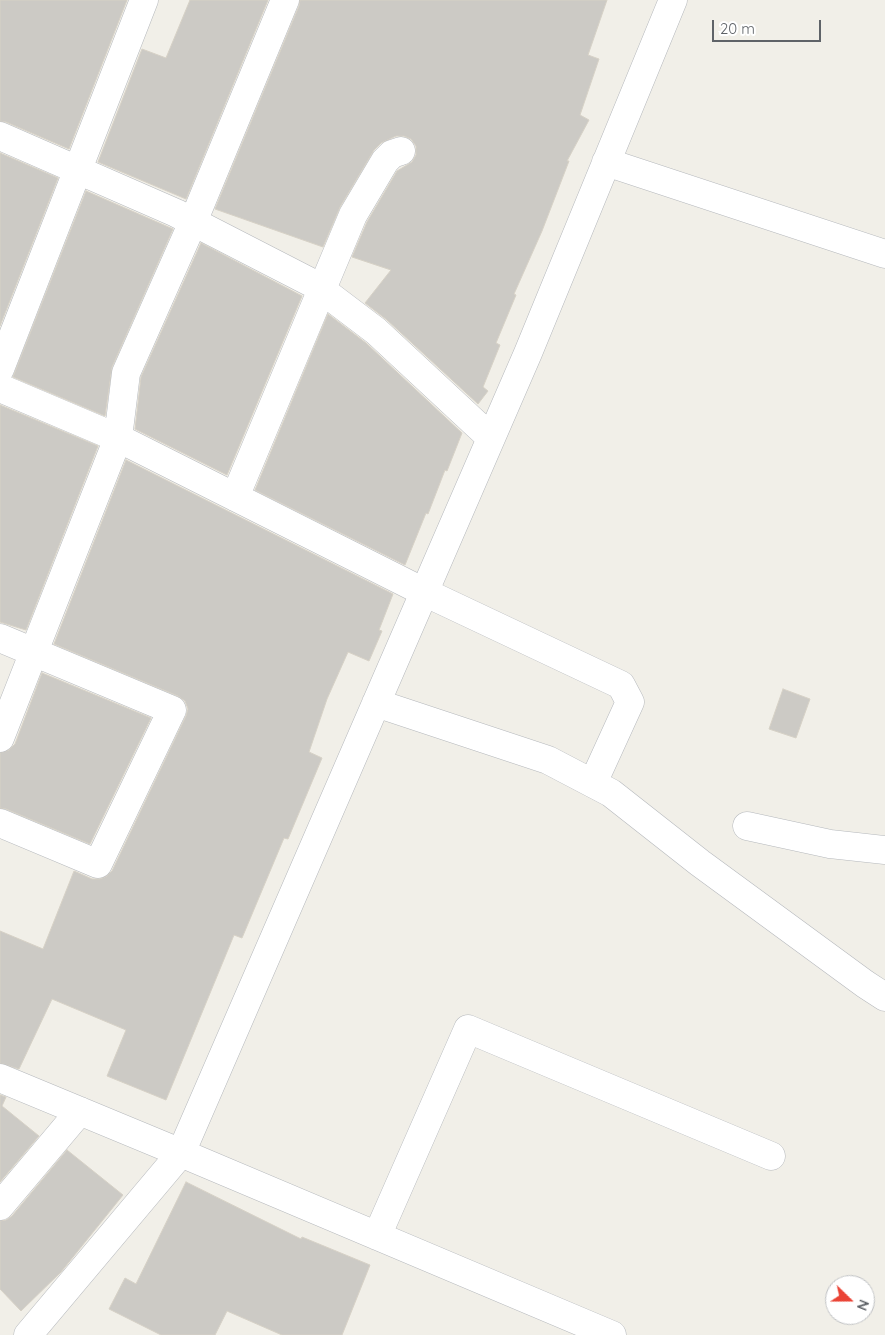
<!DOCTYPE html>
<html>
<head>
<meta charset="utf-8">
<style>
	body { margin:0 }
	#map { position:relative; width:885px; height:1335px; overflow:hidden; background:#f1efe8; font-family:Quicksand,sans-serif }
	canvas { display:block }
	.north { position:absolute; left:825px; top:1275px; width:50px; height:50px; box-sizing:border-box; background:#fff; border:1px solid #bfc1c3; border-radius:50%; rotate:112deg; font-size:14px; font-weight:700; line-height:20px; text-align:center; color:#5f6368 }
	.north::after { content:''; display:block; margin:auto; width:18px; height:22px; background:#ea4335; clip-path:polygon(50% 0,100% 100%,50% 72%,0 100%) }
	.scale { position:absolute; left:712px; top:20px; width:109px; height:22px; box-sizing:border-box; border:2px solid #5f6368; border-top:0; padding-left:6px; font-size:15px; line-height:18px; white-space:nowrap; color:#5f6368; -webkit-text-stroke:4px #fff; paint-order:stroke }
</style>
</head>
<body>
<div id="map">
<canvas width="885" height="1335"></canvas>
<div class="north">N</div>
<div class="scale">20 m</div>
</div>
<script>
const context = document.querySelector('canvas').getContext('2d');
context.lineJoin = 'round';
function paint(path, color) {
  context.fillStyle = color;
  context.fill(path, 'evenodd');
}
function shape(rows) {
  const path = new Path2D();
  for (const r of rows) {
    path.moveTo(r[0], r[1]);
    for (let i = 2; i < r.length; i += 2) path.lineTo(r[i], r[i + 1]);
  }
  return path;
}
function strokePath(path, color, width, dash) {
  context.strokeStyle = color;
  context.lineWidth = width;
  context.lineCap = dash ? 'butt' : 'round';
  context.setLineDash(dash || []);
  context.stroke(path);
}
const building = shape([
	[0,0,127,0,69,149,6,122,0,121,0,0],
	[190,0,268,0,186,199,98,162,142,49,166,58,190,0],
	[300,0,607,0,588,55,599,59,580,115,589,120,567,161,569,161,542,231,514,294,516,295,496,343,500,345,483,387,488,391,478,404,387,320,365,303,391,270,352,257,367,222,397,171,412,162,416,155,416,146,411,139,404,136,396,136,381,143,374,150,340,207,323,247,215,209,299,6,300,0],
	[0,153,58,178,0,326,0,153],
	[86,191,173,229,112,367,105,416,13,377,86,191],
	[201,243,302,296,227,475,135,429,141,377,201,243],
	[328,314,366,343,462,433,447,471,445,470,428,514,426,513,405,565,255,490,328,314],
	[0,405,98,446,26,630,0,622,0,405],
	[126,460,393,594,379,630,382,631,369,661,348,652,327,699,309,752,322,758,288,839,284,838,242,938,234,935,166,1100,107,1076,126,1030,52,999,19,1069,0,1063,0,931,43,949,74,871,92,879,100,879,107,876,112,871,186,716,188,709,185,701,178,696,54,644,126,460],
	[42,673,151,718,90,844,6,809,0,808,0,753,9,750,15,744,42,673],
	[783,689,810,699,796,738,769,729,783,689],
	[0,1095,6,1097,2,1106,39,1136,0,1182,0,1095],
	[67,1150,123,1195,61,1272,21,1311,0,1289,0,1221,6,1220,12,1216,67,1150],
	[186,1182,301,1239,302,1237,370,1265,342,1335,282,1335,227,1311,215,1335,161,1335,109,1309,125,1278,136,1284,186,1182]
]);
const minor = shape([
	[0,136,176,213,314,284,376,331,491,438],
	[606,162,885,254],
	[0,369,144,0],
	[0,388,118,438,424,592,621,685,630,702,593,783],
	[235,497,353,215,385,161,392,154,401,151],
	[0,638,172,710,98,864,0,823],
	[376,703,548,760,611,793,700,863,865,984,885,997],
	[0,738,118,438,126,373,193,222,285,0],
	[747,826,830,844,885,850],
	[0,1078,181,1153,612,1335],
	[0,1206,80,1111],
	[377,1236,468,1029,771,1156],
	[28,1335,181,1153,528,353,673,0]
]);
paint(building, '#cccac5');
strokePath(building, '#d6d1c6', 1);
strokePath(minor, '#b5b8bc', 29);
strokePath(minor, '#fff', 28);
</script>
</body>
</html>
